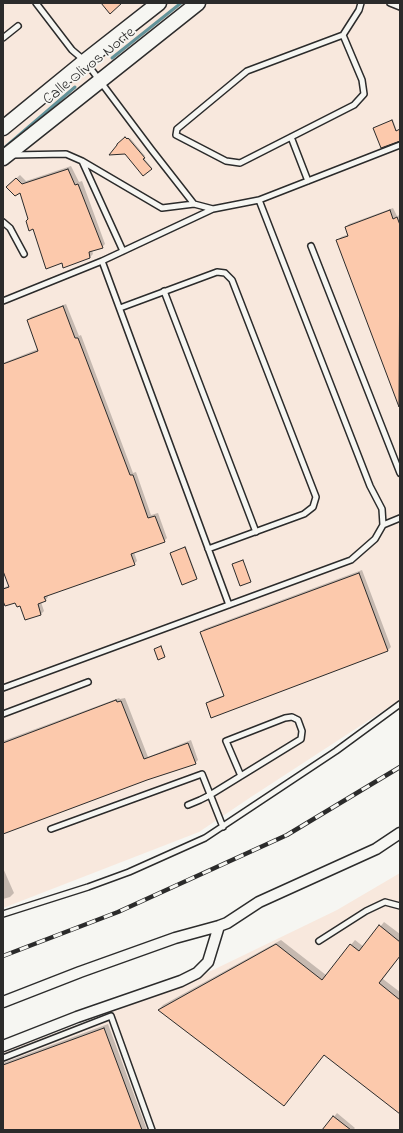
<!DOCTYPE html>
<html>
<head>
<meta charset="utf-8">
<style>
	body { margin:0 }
	#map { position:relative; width:403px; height:1133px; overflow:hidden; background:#f6f6f2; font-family:"Indie Flower",sans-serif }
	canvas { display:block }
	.frame { position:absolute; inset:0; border:4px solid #2b2b2b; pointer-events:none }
</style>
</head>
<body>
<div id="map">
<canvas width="403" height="1133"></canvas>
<div class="frame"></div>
</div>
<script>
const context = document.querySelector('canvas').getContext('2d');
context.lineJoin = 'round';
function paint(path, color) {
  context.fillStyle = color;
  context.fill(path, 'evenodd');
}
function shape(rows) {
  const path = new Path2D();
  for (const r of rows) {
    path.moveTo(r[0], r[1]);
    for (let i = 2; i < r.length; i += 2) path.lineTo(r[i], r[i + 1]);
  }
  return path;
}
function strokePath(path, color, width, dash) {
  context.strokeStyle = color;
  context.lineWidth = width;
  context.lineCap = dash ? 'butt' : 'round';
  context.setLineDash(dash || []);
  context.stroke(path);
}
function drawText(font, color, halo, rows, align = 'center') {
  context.font = font + ' "Indie Flower",sans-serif';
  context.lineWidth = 3.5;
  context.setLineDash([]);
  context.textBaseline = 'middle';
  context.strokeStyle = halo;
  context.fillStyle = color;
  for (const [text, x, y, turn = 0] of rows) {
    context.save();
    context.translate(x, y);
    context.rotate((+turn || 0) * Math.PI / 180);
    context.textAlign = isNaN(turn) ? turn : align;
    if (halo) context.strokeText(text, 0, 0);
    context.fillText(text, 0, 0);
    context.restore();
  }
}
const built = shape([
	[3,3,400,3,400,700,251,797,199,832,3,908],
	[400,873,400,1130,3,1130,3,1052,127,1006,213,970,337,910]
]);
const shadow = shape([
	[393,120,397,131,400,130,400,140,374,128],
	[127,137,128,139,130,138,145,156,143,157,152,168,143,175,119,143],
	[71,166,79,182,82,181,105,244,102,247,92,250,93,254,90,257,63,262,34,228,29,219,21,192,10,184,20,175,26,181],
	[393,208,397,216,400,215,400,407,338,240,341,237,349,234,346,227,349,224],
	[66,304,79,336,81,335,133,473,136,472,151,515,158,513,167,538,164,541,134,552,137,561,134,564,47,595,48,597,45,601,41,602,44,611,41,614,26,619,20,605,16,601,3,598,3,588,10,585,3,568,3,363,38,349,28,320,31,317],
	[186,547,197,577,197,578,171,553],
	[362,570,391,647,388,650,212,716,207,704,210,700,225,695,201,633,204,629],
	[119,698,120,699,125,698,148,757,191,740,198,760,195,763,146,779,3,833,3,741],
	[3,868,14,893,10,897,3,899],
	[384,922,400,934,400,956,383,979,400,992,400,1113,325,1054,284,1105,159,1009,163,1005,281,940,326,975,355,940,364,947],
	[108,1024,147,1130,3,1130,3,1063],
	[337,1113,355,1128,353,1130,327,1130,325,1128]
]);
const stream = shape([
	[112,58,181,3],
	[3,149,75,87]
]);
const building = shape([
	[101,3,122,3,110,14,101,3],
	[392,120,396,131,400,129,400,141,381,148,373,128,392,120],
	[125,137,127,139,128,138,145,158,143,159,152,169,143,176,125,154,109,155,117,145,117,144,125,137],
	[68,169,75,185,78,184,103,248,89,252,90,258,63,268,62,263,46,269,33,229,29,231,26,221,28,219,20,193,15,196,6,187,16,178,22,184,68,169],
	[390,210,393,219,397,217,400,225,399,407,336,240,348,236,345,227,390,210],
	[63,306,75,338,78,338,130,475,133,475,148,518,155,516,165,542,131,554,135,565,44,597,46,601,38,604,41,615,25,620,20,606,17,607,15,603,5,606,3,601,3,589,9,587,3,571,3,364,38,351,27,320,63,306],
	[185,547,197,579,182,585,170,553,185,547],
	[243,560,251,582,240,586,232,564,243,560],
	[359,573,388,651,211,718,206,703,224,696,200,632,359,573],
	[161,646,165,657,158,660,154,649,161,646],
	[116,700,117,702,121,701,144,759,188,743,196,764,147,780,3,834,3,743,116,700],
	[379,925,400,942,400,956,379,983,400,1000,400,1114,324,1055,284,1106,158,1010,276,944,322,980,350,944,359,951,379,925],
	[104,1028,142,1130,3,1130,3,1065,104,1028],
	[333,1116,351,1130,322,1130,333,1116]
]);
const service = shape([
	[36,3,72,50,85,61,151,149,194,204],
	[390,3,400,7],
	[343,35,362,80,364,94,354,105,240,163,226,161,176,135,177,129,247,71,343,35,359,10,361,3],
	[3,38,18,26],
	[291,137,308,181],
	[12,155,66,154,82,161,162,208,194,204,213,209],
	[82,161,123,251],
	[3,222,10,228,24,254],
	[311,246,400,473],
	[102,261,213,209,259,200,400,145],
	[164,291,256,532],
	[3,301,102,261,229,605],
	[120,308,217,272,225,273,232,280,316,497,313,507,304,514,208,549],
	[383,525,400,518],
	[3,688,351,560,375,539,383,525,382,509,370,486,259,200],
	[3,714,88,682],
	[188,805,200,800,210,795,301,739,302,731,298,720,292,717,285,718,226,741,241,776],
	[51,829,202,774,223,827],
	[3,914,88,887,129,872,205,838,336,751,400,704],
	[319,941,366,911,385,902,400,906],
	[3,1058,111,1016,152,1130]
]);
const minor = shape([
	[3,1002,80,972,175,938,219,926,227,923,259,902,376,849,400,833],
	[3,1046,77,1017,181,981,197,973,208,962,219,926]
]);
const secondary = shape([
	[3,128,85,61,159,3],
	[3,158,198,3]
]);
const rail = shape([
	[3,956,118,912,287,835,400,767]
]);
const streetNames = [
	["Calle Olivos Norte",90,67,-39]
];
paint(built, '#f8e8dd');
paint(shadow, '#0003');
strokePath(stream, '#63939a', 3);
paint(building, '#fcc9ac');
strokePath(building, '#2b2b2b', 1);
strokePath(service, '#2b2b2b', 8);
strokePath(minor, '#2b2b2b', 13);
strokePath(secondary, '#2b2b2b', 17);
strokePath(service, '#f6f6f2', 5);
strokePath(minor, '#f6f6f2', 10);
strokePath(secondary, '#f6f6f2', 14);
strokePath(rail, '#2b2b2b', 4.5);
strokePath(rail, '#f6f6f2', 3, [9]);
drawText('16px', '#2b2b2b', '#f6f6f2', streetNames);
</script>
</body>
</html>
